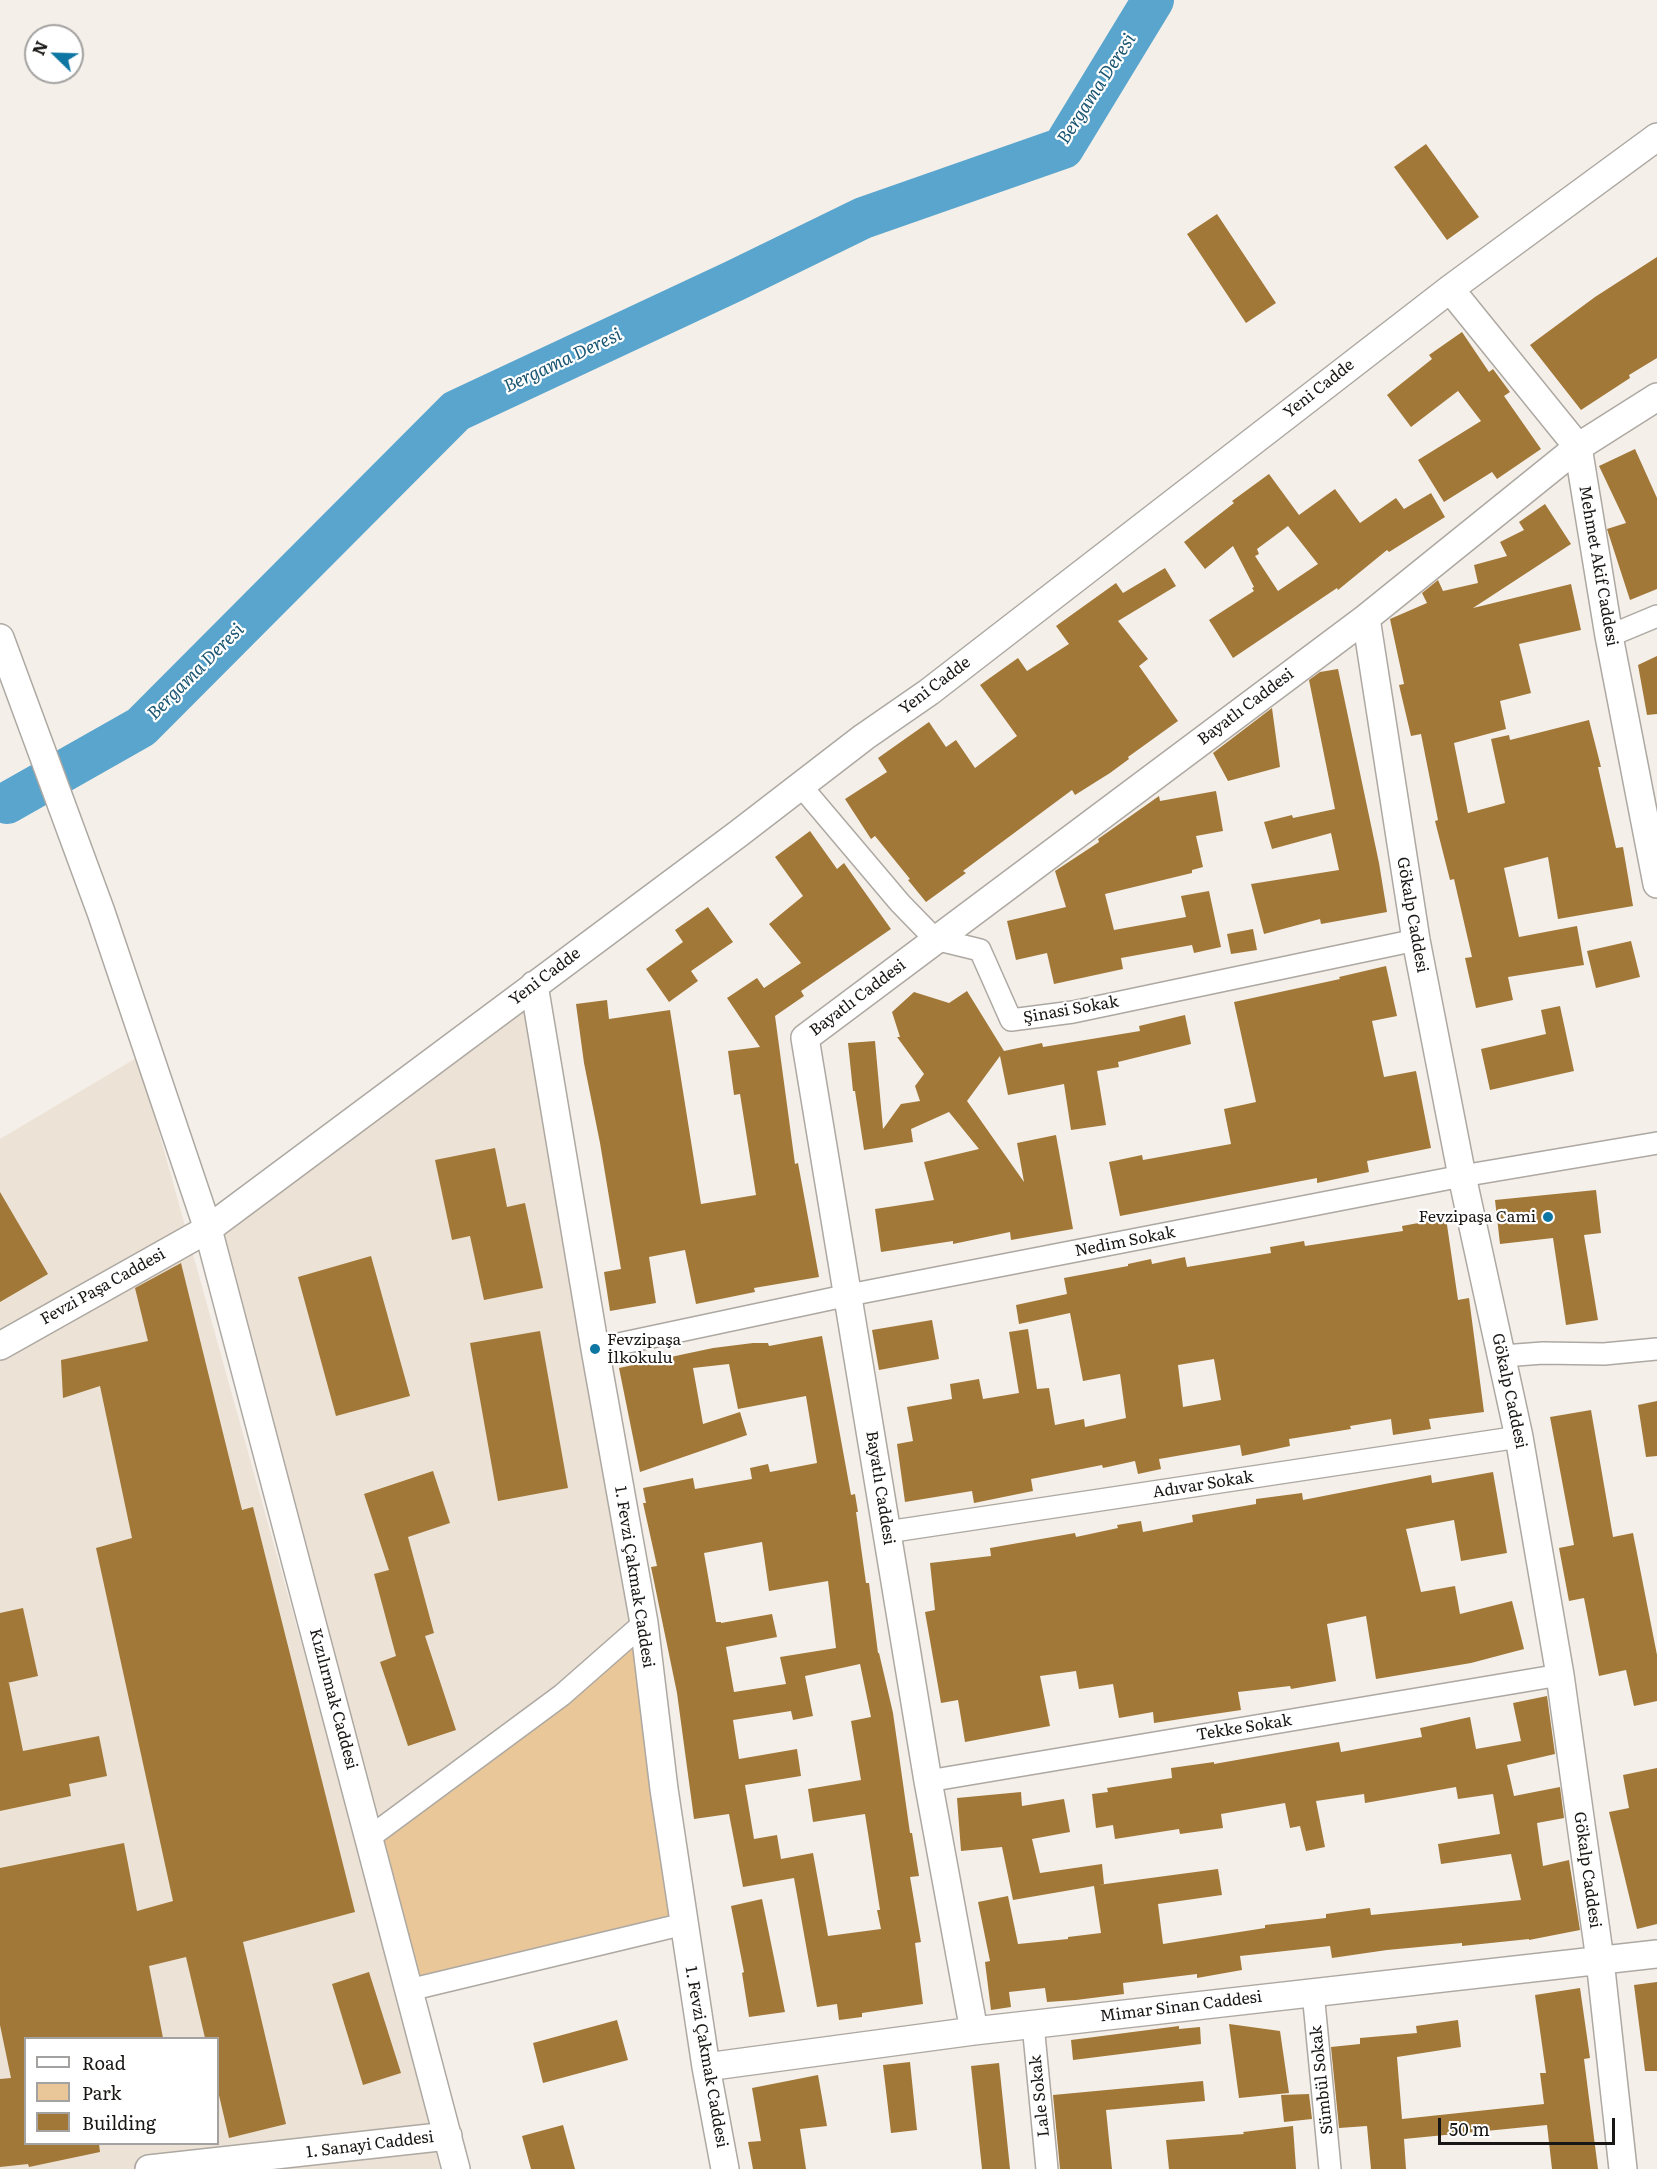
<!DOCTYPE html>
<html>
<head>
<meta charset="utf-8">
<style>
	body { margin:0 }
	#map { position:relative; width:1657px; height:2169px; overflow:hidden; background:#f5efe9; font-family:Literata,serif }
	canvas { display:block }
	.legend { position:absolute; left:24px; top:2037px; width:195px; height:108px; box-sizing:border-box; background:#fff; border:2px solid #a3a2a1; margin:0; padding:8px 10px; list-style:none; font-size:18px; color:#191715 }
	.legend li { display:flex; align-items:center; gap:12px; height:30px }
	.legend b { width:30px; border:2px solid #a3a2a1 }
	.north { position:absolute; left:24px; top:24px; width:60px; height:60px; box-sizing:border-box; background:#fff; border:2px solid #a3a2a1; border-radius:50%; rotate:293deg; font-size:16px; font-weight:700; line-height:24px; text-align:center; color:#191715 }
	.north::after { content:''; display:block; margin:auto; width:21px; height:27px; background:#0e76a2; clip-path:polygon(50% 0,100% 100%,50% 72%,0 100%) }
	.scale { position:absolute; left:1438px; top:2118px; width:177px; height:27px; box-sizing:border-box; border:3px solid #191715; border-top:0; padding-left:8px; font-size:18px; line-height:21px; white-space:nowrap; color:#191715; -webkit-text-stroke:4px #fff; paint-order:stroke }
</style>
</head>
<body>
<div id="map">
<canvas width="1657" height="2169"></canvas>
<ul class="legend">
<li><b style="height:8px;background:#fff"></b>Road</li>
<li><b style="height:16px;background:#e9c798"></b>Park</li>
<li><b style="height:16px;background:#a17838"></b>Building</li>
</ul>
<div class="north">N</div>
<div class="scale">50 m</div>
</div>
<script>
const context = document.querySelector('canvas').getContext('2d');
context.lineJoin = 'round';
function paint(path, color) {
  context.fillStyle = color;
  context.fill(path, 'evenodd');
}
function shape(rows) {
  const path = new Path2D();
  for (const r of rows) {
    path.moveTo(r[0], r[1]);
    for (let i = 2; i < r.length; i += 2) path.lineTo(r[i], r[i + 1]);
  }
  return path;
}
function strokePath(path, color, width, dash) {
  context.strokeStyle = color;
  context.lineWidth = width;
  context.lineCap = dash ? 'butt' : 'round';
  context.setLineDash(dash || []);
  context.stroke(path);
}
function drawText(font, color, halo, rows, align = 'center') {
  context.font = font + ' Literata,serif';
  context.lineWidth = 4.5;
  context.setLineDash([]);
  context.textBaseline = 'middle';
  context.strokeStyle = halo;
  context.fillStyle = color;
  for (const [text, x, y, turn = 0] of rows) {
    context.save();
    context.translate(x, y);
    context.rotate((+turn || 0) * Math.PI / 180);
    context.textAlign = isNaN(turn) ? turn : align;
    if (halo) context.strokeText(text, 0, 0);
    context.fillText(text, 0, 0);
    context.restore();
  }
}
const built = shape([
	[534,985,644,1623,370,1837,208,1229],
	[138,1057,360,1854,440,2169,0,2169,0,1139],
	[26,2038,218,2038,218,2144,26,2144]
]);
const green = shape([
	[644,1623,684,1924,409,1990,370,1837]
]);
const stream = shape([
	[0,799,7,803,0,810]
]);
const river = shape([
	[7,803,141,727,456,411,734,281,863,218,1063,148,1153,0]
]);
const building = shape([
	[1426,144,1479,217,1447,240,1394,167],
	[1217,214,1276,303,1246,323,1187,234],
	[1657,257,1657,358,1629,375,1630,378,1581,410,1530,345,1595,297],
	[1462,332,1489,372,1493,369,1510,392,1504,396,1541,449,1497,479,1492,472,1444,502,1418,460,1481,421,1458,391,1411,427,1387,395,1432,359,1429,355],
	[1635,449,1657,498,1657,589,1630,600,1607,529,1626,523,1599,466],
	[1269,474,1299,515,1335,489,1360,523,1396,498,1404,509,1431,493,1445,517,1389,552,1387,550,1338,590,1337,588,1233,658,1209,620,1254,591,1252,588,1254,587,1233,546,1205,569,1184,542,1234,503,1232,501],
	[1288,526,1318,564,1278,591,1255,556,1259,554,1257,549],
	[1545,504,1571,544,1473,608,1571,584,1581,630,1519,644,1531,693,1500,701,1506,729,1454,743,1468,813,1505,803,1491,739,1509,735,1510,740,1589,720,1601,767,1598,767,1616,848,1623,847,1633,906,1558,919,1548,857,1504,868,1519,937,1577,926,1584,965,1508,977,1513,1000,1476,1008,1465,958,1472,957,1454,879,1450,880,1435,821,1438,820,1421,734,1411,736,1399,685,1404,684,1390,619,1427,603,1422,593,1438,580,1443,591,1478,583,1474,565,1507,556,1500,542,1524,530,1519,522],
	[1165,568,1176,586,1118,621,1148,659,1139,666,1178,721,1128,757,1129,759,1110,773,1075,795,1072,790,963,871,966,873,926,902,908,880,910,879,875,836,871,839,845,799,887,772,878,758,929,722,946,747,956,740,975,768,1017,736,980,685,1018,658,1027,671,1069,644,1056,626,1116,583,1123,593],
	[1657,656,1657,714,1647,715,1638,665],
	[1338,669,1379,863,1387,912,1321,924,1320,919,1264,934,1251,884,1339,870,1331,833,1272,849,1264,822,1292,815,1293,818,1335,809,1309,680,1320,672],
	[1272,708,1280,767,1228,781,1213,753],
	[1216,791,1223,831,1196,836,1203,867,1192,870,1192,873,1105,894,1114,930,1186,917,1181,896,1209,891,1221,947,1194,953,1192,945,1121,958,1123,969,1054,984,1047,953,1016,960,1007,921,1066,907,1055,871,1099,842,1098,839,1159,796,1160,801],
	[810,831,837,869,844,863,891,929,801,991,804,996,775,1016,795,1164,798,1163,819,1277,754,1288,755,1292,696,1304,685,1250,649,1257,656,1303,610,1311,604,1272,621,1269,600,1143,584,1063,576,1004,607,1000,609,1019,670,1010,701,1204,756,1195,740,1094,734,1095,728,1051,760,1047,727,998,757,978,764,988,801,963,769,924,803,896,775,857],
	[708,907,733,942,691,971,698,981,669,1002,646,969,683,942,675,930],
	[1253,929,1257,950,1231,954,1227,934],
	[1631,941,1640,977,1596,988,1587,951],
	[1386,966,1397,1016,1372,1021,1384,1077,1416,1071,1431,1148,1367,1161,1369,1172,1317,1183,1317,1178,1120,1216,1109,1162,1142,1155,1143,1160,1231,1144,1224,1109,1256,1102,1234,1002,1340,979,1339,977],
	[967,991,1004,1051,1042,1043,1043,1047,1140,1031,1139,1026,1185,1015,1191,1044,1118,1062,1119,1067,1097,1071,1106,1125,1071,1130,1064,1084,1008,1095,1000,1056,967,1101,1024,1182,1017,1143,1056,1135,1073,1229,1011,1240,1010,1232,953,1244,953,1241,881,1252,875,1209,934,1200,924,1162,979,1149,949,1112,911,1129,913,1142,864,1150,855,1091,853,1091,848,1043,875,1041,883,1129,901,1104,920,1101,915,1086,924,1074,897,1037,900,1037,892,1012,914,992,949,1003],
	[1560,1006,1574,1071,1490,1090,1481,1049,1546,1034,1541,1010],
	[495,1148,507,1207,525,1203,543,1288,484,1300,470,1236,452,1240,435,1160],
	[1596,1190,1601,1233,1584,1235,1598,1320,1566,1325,1553,1238,1500,1244,1495,1200],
	[0,1192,48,1274,0,1302],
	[1446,1218,1458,1300,1469,1298,1484,1412,1429,1419,1431,1429,1393,1435,1391,1419,1350,1426,1351,1429,1289,1439,1290,1446,1242,1456,1240,1445,1159,1459,1161,1469,1138,1474,1135,1461,1103,1468,1102,1465,1031,1479,1033,1491,974,1503,972,1491,905,1502,897,1444,913,1441,907,1407,952,1399,950,1384,979,1379,983,1399,1019,1393,1009,1332,1028,1329,1037,1389,1049,1388,1055,1425,1084,1419,1085,1427,1126,1418,1120,1374,1083,1381,1070,1313,1019,1324,1016,1305,1067,1294,1064,1278,1128,1266,1128,1264,1151,1259,1152,1264,1185,1257,1187,1267,1271,1253,1270,1247,1304,1241,1305,1246,1403,1231,1402,1226],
	[1214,1359,1221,1400,1183,1407,1178,1365],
	[371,1256,410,1396,336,1416,298,1277],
	[181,1263,242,1510,253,1507,355,1912,243,1942,286,2124,229,2138,218,2091,218,2038,205,2038,186,1957,149,1966,163,2038,26,2038,26,2144,99,2144,100,2152,29,2167,28,2164,0,2167,0,2079,11,2078,0,2025,0,1868,124,1843,137,1911,173,1901,96,1548,132,1538,100,1386,63,1398,61,1360,148,1341,135,1288],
	[932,1320,939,1359,879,1370,872,1330],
	[540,1331,568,1488,498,1501,470,1343],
	[822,1336,851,1495,855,1494,858,1512,856,1512,866,1583,869,1583,878,1653,879,1653,893,1713,910,1833,912,1833,919,1876,910,1877,921,1942,915,1943,923,2004,862,2013,862,2017,839,2020,837,2004,817,2007,794,1878,743,1887,729,1814,694,1819,677,1693,651,1567,657,1566,643,1503,646,1503,643,1488,693,1478,695,1489,752,1479,750,1468,768,1464,770,1472,817,1463,806,1396,738,1409,729,1364,693,1368,703,1424,740,1412,747,1435,640,1472,619,1368,713,1348,753,1343,768,1343,769,1346],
	[762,1542,769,1591,828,1581,836,1648,780,1657,786,1684,734,1692,726,1647,777,1637,772,1614,721,1623,721,1622,716,1622,704,1553],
	[860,1664,871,1717,851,1721,861,1780,808,1789,813,1822,865,1814,880,1910,877,1910,881,1929,828,1936,813,1853,781,1859,777,1835,754,1839,745,1785,801,1776,797,1749,739,1759,733,1720,791,1711,793,1720,813,1716,805,1676],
	[1657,1401,1657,1456,1646,1457,1638,1405],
	[1591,1410,1613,1537,1633,1533,1657,1655,1657,1701,1634,1706,1626,1670,1599,1676,1584,1598,1569,1601,1559,1548,1574,1545,1550,1417],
	[433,1471,450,1523,408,1537,434,1633,425,1636,456,1730,408,1746,380,1662,396,1656,374,1574,389,1570,364,1494],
	[1493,1472,1507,1553,1461,1561,1454,1520,1406,1529,1421,1592,1455,1586,1460,1614,1512,1601,1524,1649,1471,1663,1376,1679,1366,1616,1327,1624,1336,1681,1291,1689,1290,1686,1238,1692,1241,1710,1154,1723,1153,1712,1119,1718,1113,1684,1079,1689,1076,1671,1040,1676,1050,1726,965,1742,958,1700,941,1703,925,1612,935,1610,930,1563,991,1556,990,1548,1075,1533,1076,1537,1118,1528,1117,1525,1141,1521,1143,1532,1193,1522,1192,1515,1256,1504,1256,1499,1302,1493,1303,1500,1431,1475,1432,1483],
	[23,1608,38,1676,7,1683,9,1683,23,1751,99,1736,107,1776,69,1784,71,1796,0,1811,0,1613],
	[1547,1696,1555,1754,1507,1765,1514,1796,1560,1787,1564,1818,1537,1823,1543,1866,1569,1860,1580,1930,1529,1940,1529,1939,1462,1946,1462,1943,1387,1950,1332,1958,1330,1946,1240,1956,1242,1970,1197,1978,1197,1974,1123,1983,1124,1994,1076,2000,1047,2002,1045,1988,1009,1992,1011,2007,991,2010,985,1962,990,1961,978,1902,1008,1896,1018,1944,1068,1939,1068,1937,1101,1933,1094,1886,1013,1900,1002,1847,961,1851,957,1798,1021,1792,1022,1806,1064,1799,1070,1832,1032,1839,1040,1873,1102,1864,1104,1884,1098,1885,1218,1869,1222,1895,1158,1904,1163,1944,1265,1928,1265,1925,1326,1918,1326,1914,1370,1908,1371,1915,1521,1900,1511,1854,1441,1864,1438,1844,1500,1834,1493,1794,1458,1799,1456,1787,1365,1803,1364,1794,1316,1801,1325,1847,1306,1851,1300,1826,1290,1828,1285,1803,1221,1814,1223,1828,1180,1834,1179,1829,1115,1839,1113,1825,1096,1828,1092,1794,1108,1792,1107,1788,1172,1778,1171,1768,1214,1762,1214,1764,1339,1742,1341,1752,1422,1737,1420,1728,1470,1717,1476,1749,1521,1741,1513,1703],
	[1657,1768,1657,1924,1637,1929,1609,1812,1629,1808,1623,1775],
	[762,1899,785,2012,749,2017,742,1973,744,1972,731,1906],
	[369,1972,401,2073,363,2085,332,1984],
	[1657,1982,1657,2071,1645,2071,1634,1985],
	[1580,1988,1590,2058,1584,2059,1598,2169,1552,2169,1547,2125,1404,2139,1406,2169,1371,2169,1367,2126,1339,2128,1331,2047,1360,2044,1360,2038,1417,2033,1416,2026,1458,2020,1461,2047,1397,2057,1402,2119,1544,2104,1540,2073,1546,2073,1535,1995],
	[617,2020,628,2060,543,2083,533,2043],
	[1229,2024,1280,2031,1289,2093,1239,2098],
	[1179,2026,1179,2029,1200,2027,1201,2044,1073,2060,1071,2040],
	[910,2062,917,2130,891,2133,883,2065],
	[999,2063,1010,2169,982,2169,971,2066],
	[818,2075,827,2126,800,2129,806,2169,753,2169,748,2142,761,2141,752,2088],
	[1203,2081,1205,2101,1106,2110,1112,2169,1060,2169,1053,2095],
	[1309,2094,1312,2119,1284,2122,1281,2095],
	[563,2125,575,2169,531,2169,522,2136],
	[1293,2126,1296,2169,1169,2169,1166,2140,1244,2134,1243,2132]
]);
const minor = shape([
	[1609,636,1657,616],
	[801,786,900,903,935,939,980,950,1011,1020,1073,1012,1416,940],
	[595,1349,849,1295,1462,1176,1657,1143],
	[1503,1356,1543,1353,1604,1354,1657,1349],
	[887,1532,1519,1437],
	[928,1781,1560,1675],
	[370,1837,562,1695,644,1623],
	[409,1990,684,1924],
	[1313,1992,1330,2169],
	[1033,2024,1047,2169]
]);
const tertiary = shape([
	[1450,289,1578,447,1609,636,1657,884],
	[1366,618,1416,940,1462,1176,1519,1437,1560,1675,1600,1960,1623,2169],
	[0,638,101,912,208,1229,456,2169],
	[534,985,595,1349,644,1623,664,1789,706,2067,725,2169],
	[0,1346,208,1229,738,834,864,737,929,692,1450,289,1657,137],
	[974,2031,928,1781,805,1038,1366,618,1578,447,1657,397],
	[706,2067,974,2031,1657,1954],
	[149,2169,448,2136]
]);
const markers = [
	[1548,1217,6,"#0e76a2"],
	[595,1349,6,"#0e76a2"]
];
const streetNames = [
	["Yeni Cadde",1319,389,-38],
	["Mehmet Akif Caddesi",1598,566,80],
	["Yeni Cadde",935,686,-37],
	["Bayatlı Caddesi",1246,707,-37],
	["Gökalp Caddesi",1412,915,80],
	["Yeni Cadde",545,977,-37],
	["Bayatlı Caddesi",858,998,-37],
	["Şinasi Sokak",1071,1010,-10],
	["Nedim Sokak",1125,1242,-11],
	["Fevzi Paşa Caddesi",103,1287,-29],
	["Gökalp Caddesi",1509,1391,78],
	["Adıvar Sokak",1203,1485,-9],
	["Bayatlı Caddesi",880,1488,81],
	["1. Fevzi Çakmak Caddesi",634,1577,81],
	["Kızılırmak Caddesi",333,1699,75],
	["Tekke Sokak",1244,1728,-9],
	["Gökalp Caddesi",1587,1870,82],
	["Mimar Sinan Caddesi",1181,2007,-7],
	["1. Fevzi Çakmak Caddesi",706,2057,80],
	["Sümbül Sokak",1322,2080,-96],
	["Lale Sokak",1040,2096,-96],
	["1. Sanayi Caddesi",370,2145,-7]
];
const poiNames = [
	["Fevzipaşa Cami",1536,1217],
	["Fevzipaşa",607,1340,"left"],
	["İlkokulu",607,1358,"left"]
];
const waterNames = [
	["Bergama Deresi",1097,89,-57],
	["Bergama Deresi",563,361,-25],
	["Bergama Deresi",196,672,-45]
];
paint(built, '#ece2d5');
paint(green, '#e9c798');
strokePath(stream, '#467a96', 7);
strokePath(river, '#59a5cd', 42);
paint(building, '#a17838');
strokePath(minor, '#ada8a2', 24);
strokePath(tertiary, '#ada8a2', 30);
strokePath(minor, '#fff', 21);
strokePath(tertiary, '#fff', 27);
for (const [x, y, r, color] of markers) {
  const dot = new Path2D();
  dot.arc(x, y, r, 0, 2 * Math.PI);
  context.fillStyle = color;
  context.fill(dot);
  strokePath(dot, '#fff', 2);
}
drawText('16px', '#191715', '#fff', streetNames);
drawText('16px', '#191715', '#fff', poiNames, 'right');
drawText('italic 18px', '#1a5571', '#fff', waterNames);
</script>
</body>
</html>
